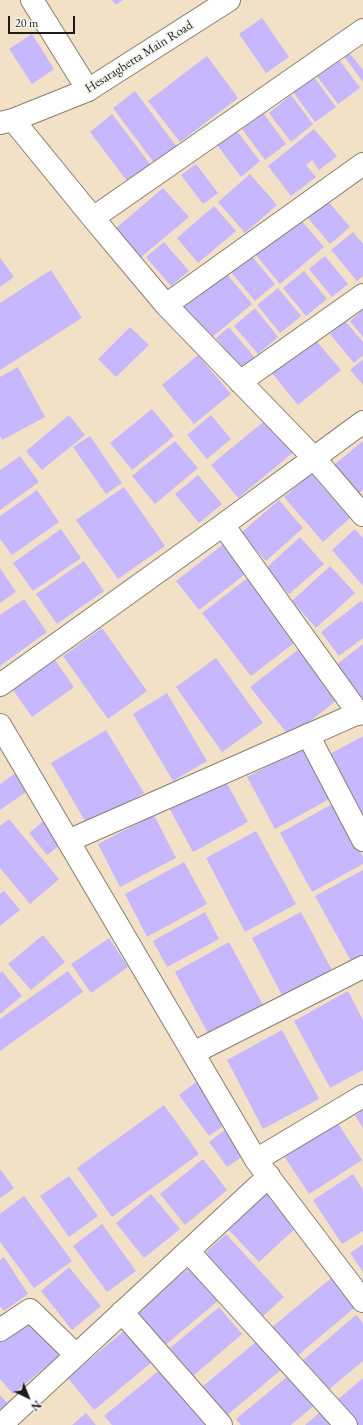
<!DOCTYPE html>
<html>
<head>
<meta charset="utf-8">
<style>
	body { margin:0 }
	#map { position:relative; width:363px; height:1425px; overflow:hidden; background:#f2e1c6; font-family:"EB Garamond",serif }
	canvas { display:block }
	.north { position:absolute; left:8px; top:1377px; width:40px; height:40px; -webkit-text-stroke:3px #f6f6f2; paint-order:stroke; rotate:137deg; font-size:11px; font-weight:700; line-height:16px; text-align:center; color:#1c1c1c }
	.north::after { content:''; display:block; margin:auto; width:14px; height:18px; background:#1c1c1c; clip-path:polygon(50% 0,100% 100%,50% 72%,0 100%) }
	.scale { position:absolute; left:8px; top:16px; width:67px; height:18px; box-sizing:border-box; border:2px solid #1c1c1c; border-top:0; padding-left:5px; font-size:12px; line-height:14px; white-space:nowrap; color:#1c1c1c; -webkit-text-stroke:3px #f6f6f2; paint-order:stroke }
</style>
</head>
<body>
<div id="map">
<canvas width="363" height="1425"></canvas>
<div class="north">N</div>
<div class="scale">20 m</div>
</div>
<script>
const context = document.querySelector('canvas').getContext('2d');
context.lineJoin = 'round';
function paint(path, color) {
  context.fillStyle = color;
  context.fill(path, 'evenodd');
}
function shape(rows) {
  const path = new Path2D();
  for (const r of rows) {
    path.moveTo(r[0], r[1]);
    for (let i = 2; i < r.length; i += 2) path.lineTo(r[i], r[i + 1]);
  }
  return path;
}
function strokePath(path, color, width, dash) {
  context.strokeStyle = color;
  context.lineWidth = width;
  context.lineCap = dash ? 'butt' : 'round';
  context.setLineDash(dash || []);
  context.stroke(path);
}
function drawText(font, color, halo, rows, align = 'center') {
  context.font = font + ' "EB Garamond",serif';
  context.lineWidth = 4;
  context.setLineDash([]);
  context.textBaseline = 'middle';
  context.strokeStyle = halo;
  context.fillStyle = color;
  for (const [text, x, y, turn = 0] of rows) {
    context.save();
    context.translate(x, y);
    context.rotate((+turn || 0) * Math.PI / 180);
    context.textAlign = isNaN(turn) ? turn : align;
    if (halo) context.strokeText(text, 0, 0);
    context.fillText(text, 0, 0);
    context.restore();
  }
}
const building = shape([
	[112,0,123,0,116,5],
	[262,18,289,57,266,73,239,34],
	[32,34,54,69,32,84,9,49],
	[348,51,363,70,363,82,343,55],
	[207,56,238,98,180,142,148,101],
	[338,58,360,88,338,104,316,75],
	[314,77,336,107,315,122,293,92],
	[135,91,177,147,155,164,113,108],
	[291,95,313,124,291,142,269,113],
	[263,113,286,144,265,160,242,129],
	[112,114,153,168,130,185,90,132],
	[314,129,337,156,319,170,312,160,306,165,316,177,291,196,268,166],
	[236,130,260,161,241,177,217,145],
	[196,164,218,193,203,204,181,175],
	[250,174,277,205,245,233,218,202],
	[163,188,189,217,140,258,115,229],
	[327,200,350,227,330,244,307,217],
	[214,206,236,231,198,263,177,238],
	[299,218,324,247,280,284,255,254],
	[353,232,363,244,363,276,357,281,331,250],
	[164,242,189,271,171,286,146,257],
	[251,255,275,284,255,301,231,272],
	[325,256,348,284,332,297,309,269],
	[0,258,14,277,0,287],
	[51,270,82,318,0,370,0,303],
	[304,271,327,299,306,316,283,288],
	[225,272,252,304,210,339,183,307],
	[278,288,301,316,280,333,257,305],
	[255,308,278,337,258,354,234,326],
	[363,310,363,337,350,321],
	[345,321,363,342,363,355,354,363,330,334],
	[130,327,149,345,116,377,98,359],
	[229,327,255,358,241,369,216,338],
	[314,338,341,370,298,405,272,373],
	[198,355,231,394,194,424,162,385],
	[363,359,363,385,350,370],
	[18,367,45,417,2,440,0,436,0,377],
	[152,409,174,436,132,470,110,443],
	[69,415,85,435,42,470,26,451],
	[211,415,231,439,207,459,187,435],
	[268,418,295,451,238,498,211,465],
	[90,436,122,483,106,494,73,447],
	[175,441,198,468,155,504,132,476],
	[363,441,363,490,358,494,334,465],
	[20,456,39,482,0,510,0,470],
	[311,473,350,518,323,542,284,497],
	[198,475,222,504,199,523,175,494],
	[124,487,165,546,118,579,76,520],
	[37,490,59,522,12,555,0,539,0,516],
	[279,500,303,528,266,561,241,533],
	[61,529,81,558,33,591,13,563],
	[355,529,363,538,363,586,332,550],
	[300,537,324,564,289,594,266,568],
	[225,543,248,572,199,610,176,581],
	[84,561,104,591,57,624,36,594],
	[330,566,355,593,316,628,292,601],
	[0,568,16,592,0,603],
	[249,577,298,640,251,676,202,613],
	[24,599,47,632,0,666,0,615],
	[361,601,363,604,363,638,339,656,321,632],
	[102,628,147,691,108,719,63,656],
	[363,644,363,700,336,665],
	[303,646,342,696,290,737,250,687],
	[216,658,263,723,222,752,176,687],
	[55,660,74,687,32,717,13,690],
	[167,693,207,761,173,781,133,714],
	[106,730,144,793,88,826,51,763],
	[363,736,363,815,330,754],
	[305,746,333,797,275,829,247,777],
	[20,770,32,788,0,810,0,784],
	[223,776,248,822,193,852,168,806],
	[334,803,363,857,363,864,312,892,280,833],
	[154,815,176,858,120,887,98,844],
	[47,818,66,840,47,855,29,833],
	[9,819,59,879,30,904,0,868,0,826],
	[256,831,296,904,245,932,206,858],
	[184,862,207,904,147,937,125,894],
	[363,870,363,955,351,961,315,896],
	[4,891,20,910,0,926,0,894],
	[205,912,219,939,167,967,153,941],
	[301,912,334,974,285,1001,252,938],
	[43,935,65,962,31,990,8,964],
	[109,938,128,967,91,993,71,964],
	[229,942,264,1007,210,1037,175,972],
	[2,971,22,996,0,1014,0,973],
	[68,971,83,992,0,1051,0,1019],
	[348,991,363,1020,363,1070,330,1088,294,1021],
	[282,1030,319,1099,263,1129,227,1060],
	[199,1080,229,1122,209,1136,179,1095],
	[164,1105,199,1154,112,1217,77,1168],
	[363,1110,363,1128,355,1116],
	[337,1122,362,1160,309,1194,284,1156],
	[230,1126,249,1152,227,1167,209,1142],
	[203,1159,227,1190,185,1225,160,1194],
	[0,1169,14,1188,0,1198],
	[353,1174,363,1190,363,1231,342,1244,313,1200],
	[69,1176,98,1216,69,1237,40,1196],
	[269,1191,299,1225,259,1262,228,1229],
	[151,1194,180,1229,144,1258,116,1223],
	[24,1196,72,1261,34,1288,0,1242,0,1214],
	[102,1224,136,1271,107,1292,73,1246],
	[226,1234,284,1297,261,1318,203,1255],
	[363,1244,363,1272,350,1253],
	[4,1257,28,1294,4,1311,0,1306,0,1260],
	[191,1266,219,1300,163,1347,134,1313],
	[69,1267,101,1306,72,1330,41,1291],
	[335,1275,359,1304,296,1357,272,1327],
	[219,1307,242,1334,193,1376,170,1348],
	[356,1315,363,1323,363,1361,327,1391,302,1361],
	[31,1317,61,1354,13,1394,0,1379,0,1342],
	[125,1330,152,1362,94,1410,68,1378],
	[257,1341,281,1370,226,1416,202,1387],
	[162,1368,209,1425,112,1425,104,1416],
	[288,1376,314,1406,291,1425,241,1425,236,1419],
	[363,1378,363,1425,356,1425,336,1401],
	[0,1395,7,1403,0,1409],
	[325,1408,339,1425,305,1425],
	[86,1413,96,1425,72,1425]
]);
const minor = shape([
	[32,0,88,90],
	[13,120,93,218,166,305,314,458,363,515],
	[93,218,363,30],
	[166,305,363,164],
	[240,382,363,295],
	[223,525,359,714],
	[0,685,223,525,363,422],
	[0,725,256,1160,363,1301],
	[308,735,363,840],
	[68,841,363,711],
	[193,1053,363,967],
	[256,1160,363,1096],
	[188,1251,346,1425],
	[122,1312,221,1425],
	[0,1330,30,1310,76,1355],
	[1,1425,269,1176]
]);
const major = shape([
	[0,123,13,120,88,90,229,0]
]);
const streetNames = [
	["Hesaraghetta Main Road",139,57,-32]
];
paint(building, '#c7b7fe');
strokePath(minor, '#877e71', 24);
strokePath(major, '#877e71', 24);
strokePath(minor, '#fff', 22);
strokePath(major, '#fff', 22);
drawText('13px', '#1c1c1c', '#f6f6f2', streetNames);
</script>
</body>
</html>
